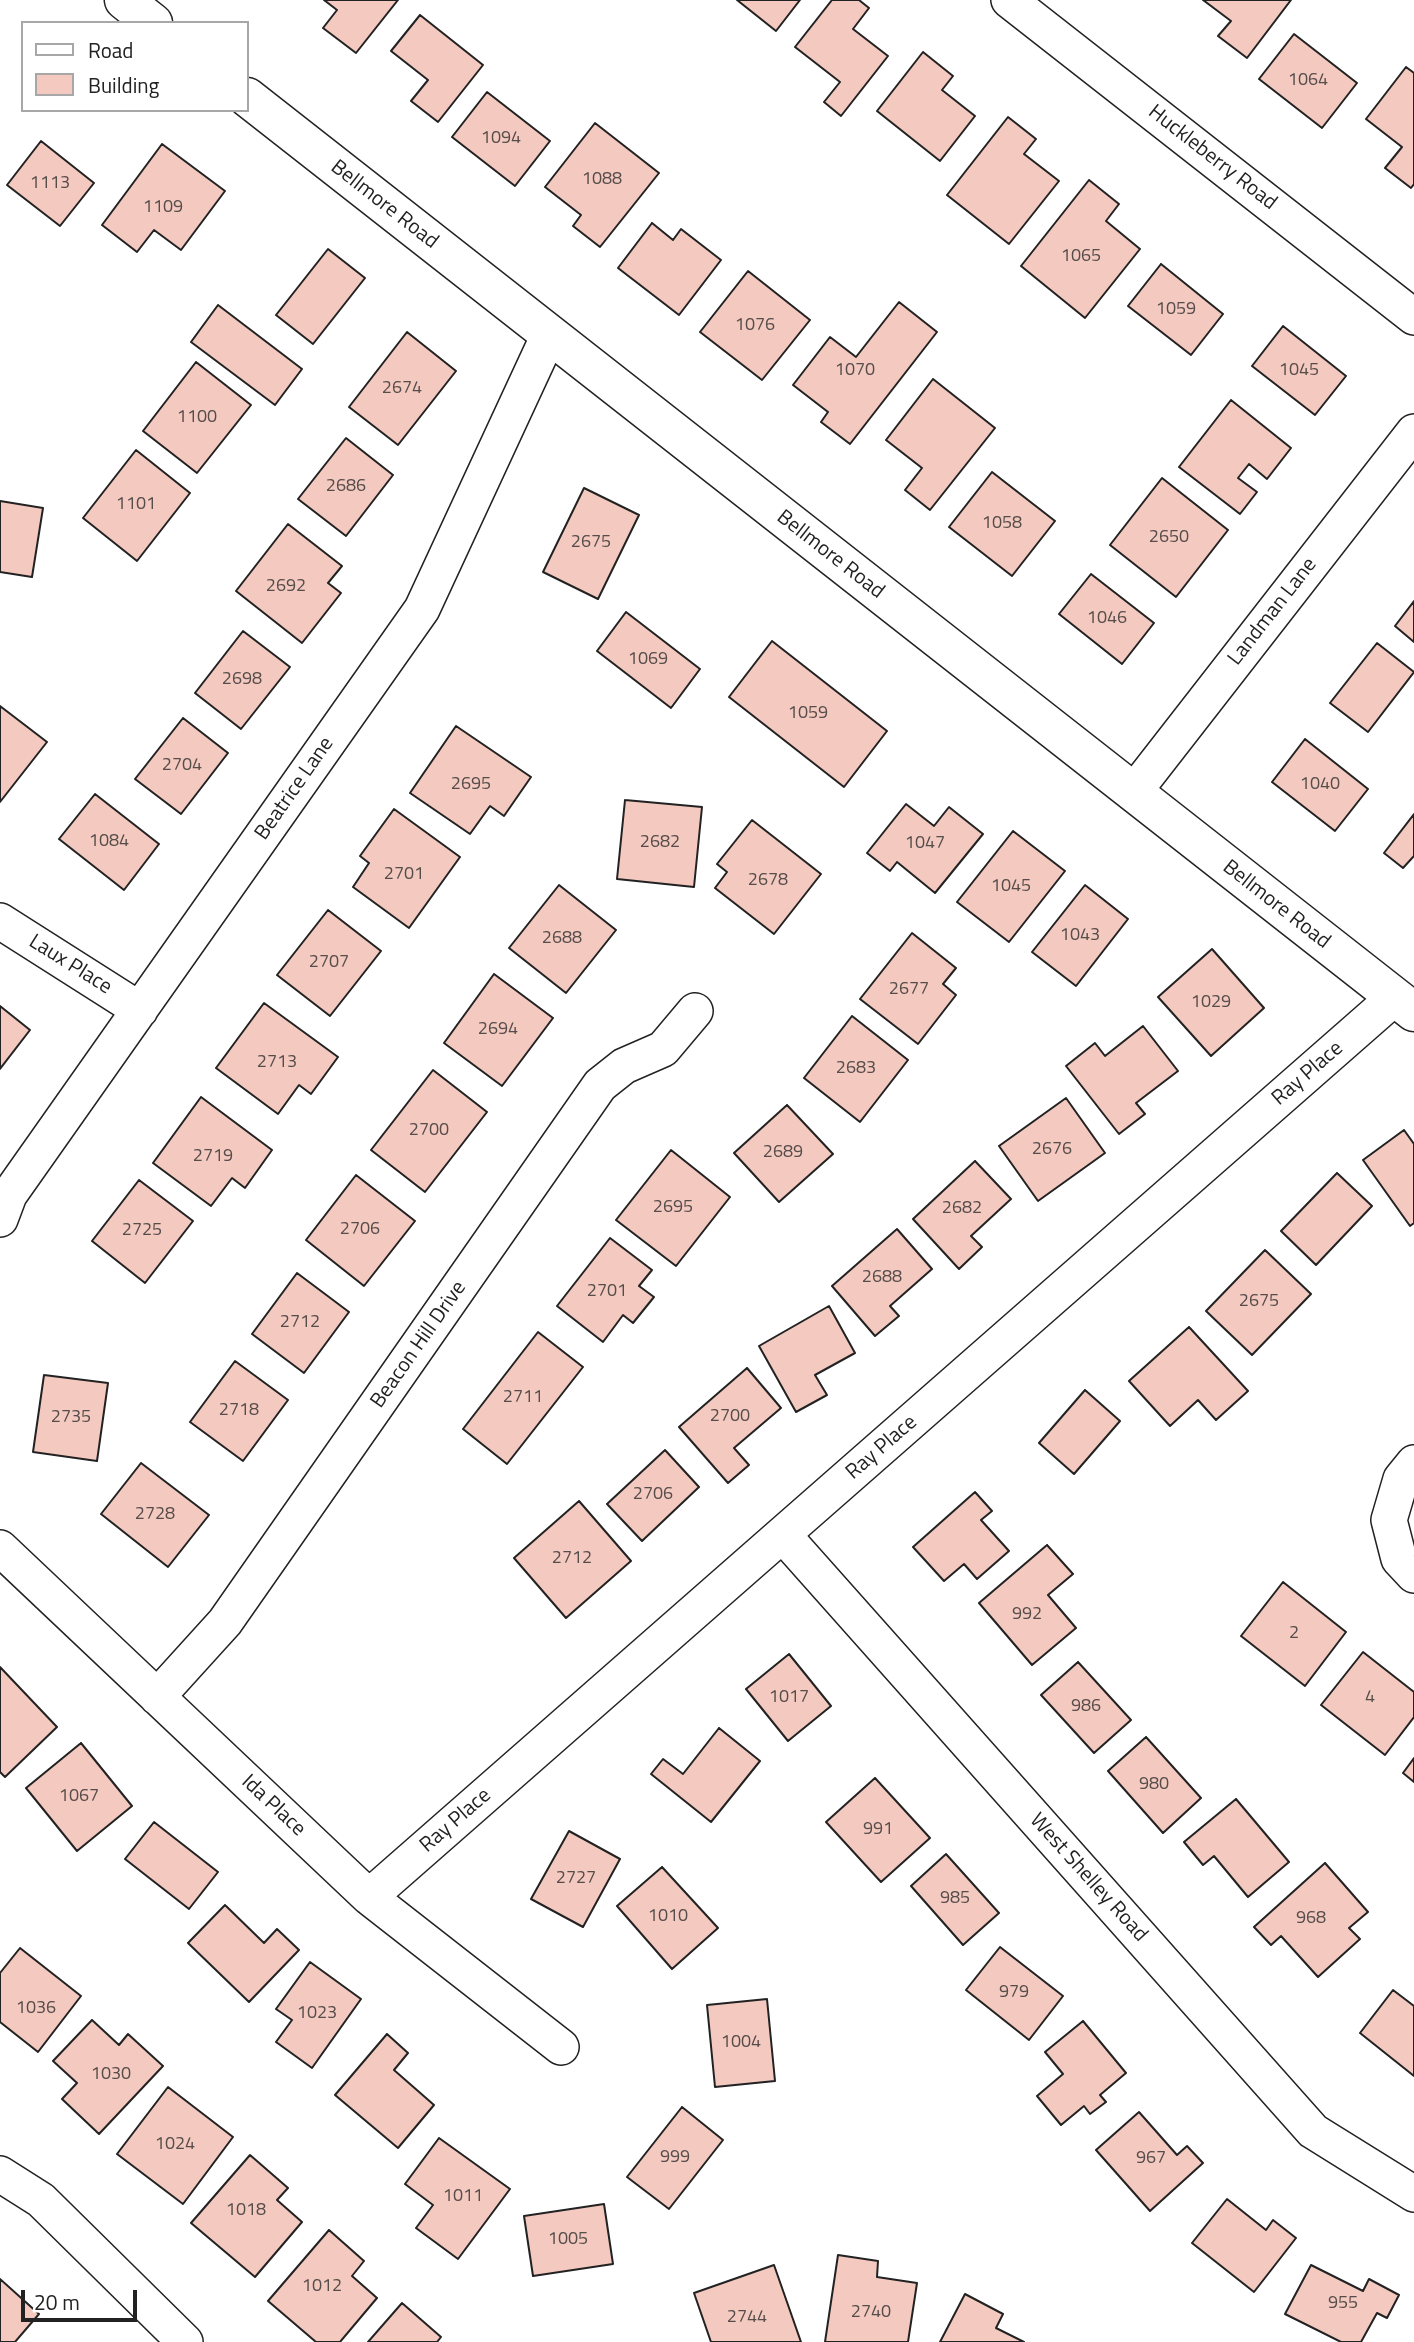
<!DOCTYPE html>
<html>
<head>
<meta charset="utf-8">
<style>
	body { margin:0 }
	#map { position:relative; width:1414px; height:2342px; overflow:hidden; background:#fff; font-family:"Titillium Web",sans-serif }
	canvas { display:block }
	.legend { position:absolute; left:21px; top:21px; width:228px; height:91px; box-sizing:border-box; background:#fff; border:2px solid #a7a7a7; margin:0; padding:9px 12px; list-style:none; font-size:21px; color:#222 }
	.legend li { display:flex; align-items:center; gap:14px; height:35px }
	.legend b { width:35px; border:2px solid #a7a7a7 }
	.scale { position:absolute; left:21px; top:2290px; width:116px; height:32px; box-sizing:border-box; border:4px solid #222; border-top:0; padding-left:9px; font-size:21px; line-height:24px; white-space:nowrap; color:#222; -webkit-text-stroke:5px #fff; paint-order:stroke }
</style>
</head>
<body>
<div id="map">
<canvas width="1414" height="2342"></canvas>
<ul class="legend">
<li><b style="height:9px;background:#fff"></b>Road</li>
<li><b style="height:19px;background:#f3c9c0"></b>Building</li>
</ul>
<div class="scale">20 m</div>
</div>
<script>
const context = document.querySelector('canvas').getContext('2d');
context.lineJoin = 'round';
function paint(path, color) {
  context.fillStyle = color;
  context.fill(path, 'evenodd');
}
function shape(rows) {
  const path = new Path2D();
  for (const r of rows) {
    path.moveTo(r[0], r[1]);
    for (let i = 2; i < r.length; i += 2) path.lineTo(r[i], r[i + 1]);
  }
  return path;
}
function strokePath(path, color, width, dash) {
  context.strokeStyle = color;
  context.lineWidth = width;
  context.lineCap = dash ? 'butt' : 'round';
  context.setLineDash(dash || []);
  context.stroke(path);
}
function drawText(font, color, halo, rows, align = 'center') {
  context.font = font + ' "Titillium Web",sans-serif';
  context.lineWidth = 5;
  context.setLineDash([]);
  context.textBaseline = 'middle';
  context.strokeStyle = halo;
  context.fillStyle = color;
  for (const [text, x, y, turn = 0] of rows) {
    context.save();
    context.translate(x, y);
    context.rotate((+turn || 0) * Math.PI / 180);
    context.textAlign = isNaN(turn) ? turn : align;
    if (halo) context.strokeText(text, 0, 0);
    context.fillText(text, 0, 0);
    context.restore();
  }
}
const building = shape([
	[324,0,398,0,356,53,323,28,337,10,324,0],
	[737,0,800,0,776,31,737,0],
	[832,0,859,0,869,8,853,29,888,56,841,116,824,102,840,82,795,47,832,0],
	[1203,0,1291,0,1247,58,1218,36,1231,21,1203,0],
	[420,15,483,65,438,122,411,101,428,80,391,51,420,15],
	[1294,34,1357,83,1322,128,1259,79,1294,34],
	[923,52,953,76,942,90,975,116,940,161,877,111,923,52],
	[1406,67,1414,73,1414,184,1411,188,1385,168,1402,147,1366,119,1406,67],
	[487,92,550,141,515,186,452,137,487,92],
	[1008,117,1036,139,1024,154,1059,181,1009,244,947,195,1008,117],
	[595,123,659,173,600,247,573,226,581,215,545,187,595,123],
	[41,141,94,183,60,226,7,185,41,141],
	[162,144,225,191,181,250,154,230,137,252,102,225,162,144],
	[1089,180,1119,204,1106,221,1140,249,1085,318,1021,266,1089,180],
	[652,223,673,240,681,229,721,260,679,315,618,268,652,223],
	[328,249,365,278,313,344,276,315,328,249],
	[1161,264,1223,314,1191,355,1128,306,1161,264],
	[748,271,810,320,762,380,700,332,748,271],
	[899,302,937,332,850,444,821,422,828,412,793,385,830,337,856,357,899,302],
	[218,305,302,369,275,405,191,342,218,305],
	[1283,326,1346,376,1315,415,1252,366,1283,326],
	[407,332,456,371,398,445,349,407,407,332],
	[196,362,251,405,197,473,143,431,196,362],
	[933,379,995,428,930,510,905,490,922,468,886,440,933,379],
	[1231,400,1291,448,1267,479,1249,464,1238,478,1257,492,1240,514,1179,467,1231,400],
	[346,438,393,475,346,536,298,499,346,438],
	[136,450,190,493,137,561,83,518,136,450],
	[992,472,1055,521,1012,576,949,527,992,472],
	[1162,478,1228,530,1176,597,1110,545,1162,478],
	[584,488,639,515,598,599,543,572,584,488],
	[0,501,43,508,32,577,0,572,0,501],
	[288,524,342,566,328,583,341,593,302,643,236,591,288,524],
	[1091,574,1154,623,1122,664,1059,614,1091,574],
	[1414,601,1414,642,1395,626,1414,601],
	[626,612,700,669,671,708,597,651,626,612],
	[243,631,290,667,241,729,195,693,243,631],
	[772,641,887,731,844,787,729,697,772,641],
	[1377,643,1414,672,1368,732,1330,703,1377,643],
	[0,706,47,742,0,802,0,706],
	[183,718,228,753,181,814,135,779,183,718],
	[456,726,531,777,504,816,490,806,470,834,410,793,456,726],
	[1305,739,1368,789,1335,831,1272,782,1305,739],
	[95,794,159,844,124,890,59,839,95,794],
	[625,800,702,807,694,887,617,879,625,800],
	[906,804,934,826,949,807,983,834,935,893,897,862,890,871,867,853,906,804],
	[394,809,460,857,409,928,353,887,369,863,360,856,394,809],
	[1414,814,1414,856,1403,868,1384,853,1414,814],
	[752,820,821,874,774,934,715,888,727,872,717,864,752,820],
	[1013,831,1065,871,1009,942,957,902,1013,831],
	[559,885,616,930,566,993,509,948,559,885],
	[1085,885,1128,919,1076,986,1032,952,1085,885],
	[328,910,381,951,330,1016,277,975,328,910],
	[912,933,956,968,943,984,956,995,918,1044,860,999,912,933],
	[1212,949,1264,1008,1211,1056,1158,997,1212,949],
	[494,974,553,1018,502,1086,444,1043,494,974],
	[264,1003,338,1057,311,1094,299,1085,278,1114,216,1068,264,1003],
	[0,1006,30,1030,0,1069,0,1006],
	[852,1016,908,1060,860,1122,804,1078,852,1016],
	[1143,1026,1178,1071,1136,1103,1145,1114,1119,1134,1066,1066,1095,1043,1105,1056,1143,1026],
	[433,1070,487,1112,425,1192,371,1150,433,1070],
	[201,1097,272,1150,245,1188,232,1178,211,1206,153,1163,201,1097],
	[1066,1098,1105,1153,1038,1201,999,1146,1066,1098],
	[787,1105,833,1154,779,1202,734,1153,787,1105],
	[1404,1130,1414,1144,1414,1223,1410,1226,1363,1160,1404,1130],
	[671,1150,730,1197,676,1266,616,1220,671,1150],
	[975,1161,1011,1199,971,1236,982,1247,959,1269,913,1219,975,1161],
	[1337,1173,1372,1206,1316,1265,1281,1231,1337,1173],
	[356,1175,415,1221,364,1286,306,1240,356,1175],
	[139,1180,193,1221,145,1283,92,1241,139,1180],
	[897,1229,932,1269,890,1306,899,1316,875,1336,832,1286,897,1229],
	[610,1238,652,1270,639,1286,654,1297,633,1323,623,1315,603,1342,557,1306,610,1238],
	[1265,1250,1311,1294,1252,1355,1206,1311,1265,1250],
	[297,1273,349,1312,304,1373,252,1334,297,1273],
	[829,1306,855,1353,815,1375,827,1395,796,1412,759,1346,829,1306],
	[1189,1327,1248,1391,1216,1420,1198,1400,1170,1426,1129,1381,1189,1327],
	[538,1332,583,1367,507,1464,463,1429,538,1332],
	[235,1361,288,1400,243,1461,190,1422,235,1361],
	[747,1368,781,1408,734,1448,749,1465,728,1483,679,1427,747,1368],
	[44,1375,108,1383,97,1461,33,1452,44,1375],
	[1085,1390,1120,1421,1074,1474,1039,1443,1085,1390],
	[665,1450,699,1487,642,1541,607,1504,665,1450],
	[141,1463,209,1515,168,1567,101,1514,141,1463],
	[975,1492,992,1511,981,1520,1009,1551,977,1579,964,1564,944,1581,913,1547,975,1492],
	[579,1501,631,1561,566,1618,514,1558,579,1501],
	[1047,1545,1073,1574,1048,1595,1076,1628,1032,1665,979,1603,1047,1545],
	[1283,1582,1346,1632,1305,1686,1241,1636,1283,1582],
	[1363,1652,1414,1692,1414,1717,1385,1755,1321,1705,1363,1652],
	[789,1654,831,1706,788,1741,746,1689,789,1654],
	[1078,1662,1131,1720,1094,1753,1041,1695,1078,1662],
	[0,1667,57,1727,5,1777,0,1772,0,1667],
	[719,1728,760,1761,711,1822,651,1774,663,1759,683,1774,719,1728],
	[1146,1737,1201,1798,1163,1833,1108,1771,1146,1737],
	[81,1743,132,1806,77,1851,26,1788,81,1743],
	[1414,1758,1414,1782,1403,1773,1414,1758],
	[875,1778,930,1838,881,1882,826,1822,875,1778],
	[1236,1799,1289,1862,1248,1897,1214,1856,1203,1865,1184,1842,1236,1799],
	[154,1822,218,1872,189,1909,125,1859,154,1822],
	[569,1831,620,1859,583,1927,531,1899,569,1831],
	[946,1854,999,1913,963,1945,911,1886,946,1854],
	[1325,1863,1368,1912,1349,1928,1360,1939,1318,1977,1281,1936,1271,1945,1254,1927,1325,1863],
	[662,1867,718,1928,672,1969,617,1906,662,1867],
	[225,1905,264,1943,277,1929,299,1950,249,2002,188,1943,225,1905],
	[1000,1947,1063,1996,1029,2040,966,1990,1000,1947],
	[20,1948,81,1996,38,2052,0,2022,0,1973,20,1948],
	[310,1962,361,1999,312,2068,276,2042,292,2020,276,2009,310,1962],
	[1393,1990,1414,2006,1414,2076,1360,2033,1393,1990],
	[767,1999,775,2081,715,2087,707,2005,767,1999],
	[92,2020,119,2045,128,2034,163,2066,99,2134,62,2099,77,2083,53,2061,92,2020],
	[1083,2021,1126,2073,1100,2095,1106,2102,1090,2114,1084,2106,1061,2125,1037,2096,1063,2074,1045,2052,1083,2021],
	[387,2034,408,2053,394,2070,434,2105,398,2148,335,2095,387,2034],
	[168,2087,233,2137,183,2204,117,2154,168,2087],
	[682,2107,723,2140,669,2209,627,2177,682,2107],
	[1139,2112,1177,2155,1187,2146,1203,2163,1150,2211,1096,2150,1139,2112],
	[439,2138,510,2189,458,2259,416,2228,433,2205,405,2184,439,2138],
	[250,2155,288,2188,277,2200,302,2222,255,2277,191,2223,250,2155],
	[1227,2199,1266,2230,1273,2220,1296,2238,1254,2292,1192,2243,1227,2199],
	[604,2204,613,2264,533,2276,524,2216,604,2204],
	[329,2230,364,2261,352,2276,377,2298,340,2342,316,2342,268,2301,329,2230],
	[838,2255,878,2261,877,2277,917,2283,908,2342,825,2342,838,2255],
	[774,2265,801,2342,711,2342,694,2293,774,2265],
	[1311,2265,1363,2291,1369,2279,1399,2295,1387,2318,1377,2313,1361,2342,1341,2342,1285,2314,1311,2265],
	[0,2279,39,2314,15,2342,0,2342,0,2279],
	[965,2294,1003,2314,996,2328,1024,2342,940,2342,965,2294],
	[402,2303,441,2337,437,2342,368,2342,402,2303]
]);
const minor = shape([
	[1009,0,1414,317],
	[1133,793,1414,432],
	[0,921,140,1010],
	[0,1219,9,1195,422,609,549,335],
	[1414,1463,1401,1479,1389,1520,1399,1559,1414,1575],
	[783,1535,1313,2131,1414,2194],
	[0,1548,369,1897,561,2047],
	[157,1697,225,1622,600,1085,624,1066,663,1049,695,1011],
	[369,1897,1394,998],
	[0,2174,41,2200,185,2342]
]);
const secondary = shape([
	[124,0,153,23],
	[247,97,1414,1012]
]);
const numberNames = [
	["1064",1308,81],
	["1094",501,139],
	["1088",602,180],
	["1113",50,184],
	["1109",163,208],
	["1065",1081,257],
	["1059",1176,310],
	["1076",755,326],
	["1070",855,371],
	["1045",1299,371],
	["2674",402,389],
	["1100",197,418],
	["2686",346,487],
	["1101",136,505],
	["1058",1002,524],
	["2650",1169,538],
	["2675",591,543],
	["2692",286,587],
	["1046",1107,619],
	["1069",648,660],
	["2698",242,680],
	["1059",808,714],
	["2704",182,766],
	["2695",471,785],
	["1040",1320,785],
	["1084",109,842],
	["2682",660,843],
	["1047",925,844],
	["2701",404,875],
	["2678",768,881],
	["1045",1011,887],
	["1043",1080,936],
	["2688",562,939],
	["2707",329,963],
	["2677",909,990],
	["1029",1211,1003],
	["2694",498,1030],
	["2713",277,1063],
	["2683",856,1069],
	["2700",429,1131],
	["2676",1052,1150],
	["2689",783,1153],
	["2719",213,1157],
	["2695",673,1208],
	["2682",962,1209],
	["2706",360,1230],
	["2725",142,1231],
	["2688",882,1278],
	["2701",607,1292],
	["2675",1259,1302],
	["2712",300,1323],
	["2711",523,1398],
	["2718",239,1411],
	["2700",730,1417],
	["2735",71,1418],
	["2706",653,1495],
	["2728",155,1515],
	["2712",572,1559],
	["992",1027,1615],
	["2",1294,1634],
	["1017",789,1698],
	["4",1370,1698],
	["986",1086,1707],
	["980",1154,1785],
	["1067",79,1797],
	["991",878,1830],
	["2727",576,1879],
	["985",955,1899],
	["1010",668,1917],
	["968",1311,1919],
	["979",1014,1993],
	["1036",36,2009],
	["1023",317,2014],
	["1004",741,2043],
	["1030",111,2075],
	["1024",175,2145],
	["999",675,2158],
	["967",1151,2159],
	["1011",463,2197],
	["1018",246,2211],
	["1005",568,2240],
	["1012",322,2287],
	["955",1343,2304],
	["2740",871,2313],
	["2744",747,2318]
];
const streetNames = [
	["Huckleberry Road",1212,158,38],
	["Bellmore Road",384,205,38],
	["Bellmore Road",830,555,38],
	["Landman Lane",1273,612,-52],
	["Beatrice Lane",295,789,-55],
	["Bellmore Road",1276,905,38],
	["Laux Place",70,965,32],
	["Ray Place",1308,1074,-41],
	["Beacon Hill Drive",419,1345,-55],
	["Ray Place",882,1448,-41],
	["Ida Place",273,1806,43],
	["Ray Place",456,1821,-41],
	["West Shelley Road",1088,1878,48]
];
paint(building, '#f3c9c0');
strokePath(building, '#222', 2);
strokePath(minor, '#222', 38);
strokePath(secondary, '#222', 41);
strokePath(minor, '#fff', 35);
strokePath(secondary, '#fff', 38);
drawText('18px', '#564c4a', null, numberNames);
drawText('21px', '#222', '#fff', streetNames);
</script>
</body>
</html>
